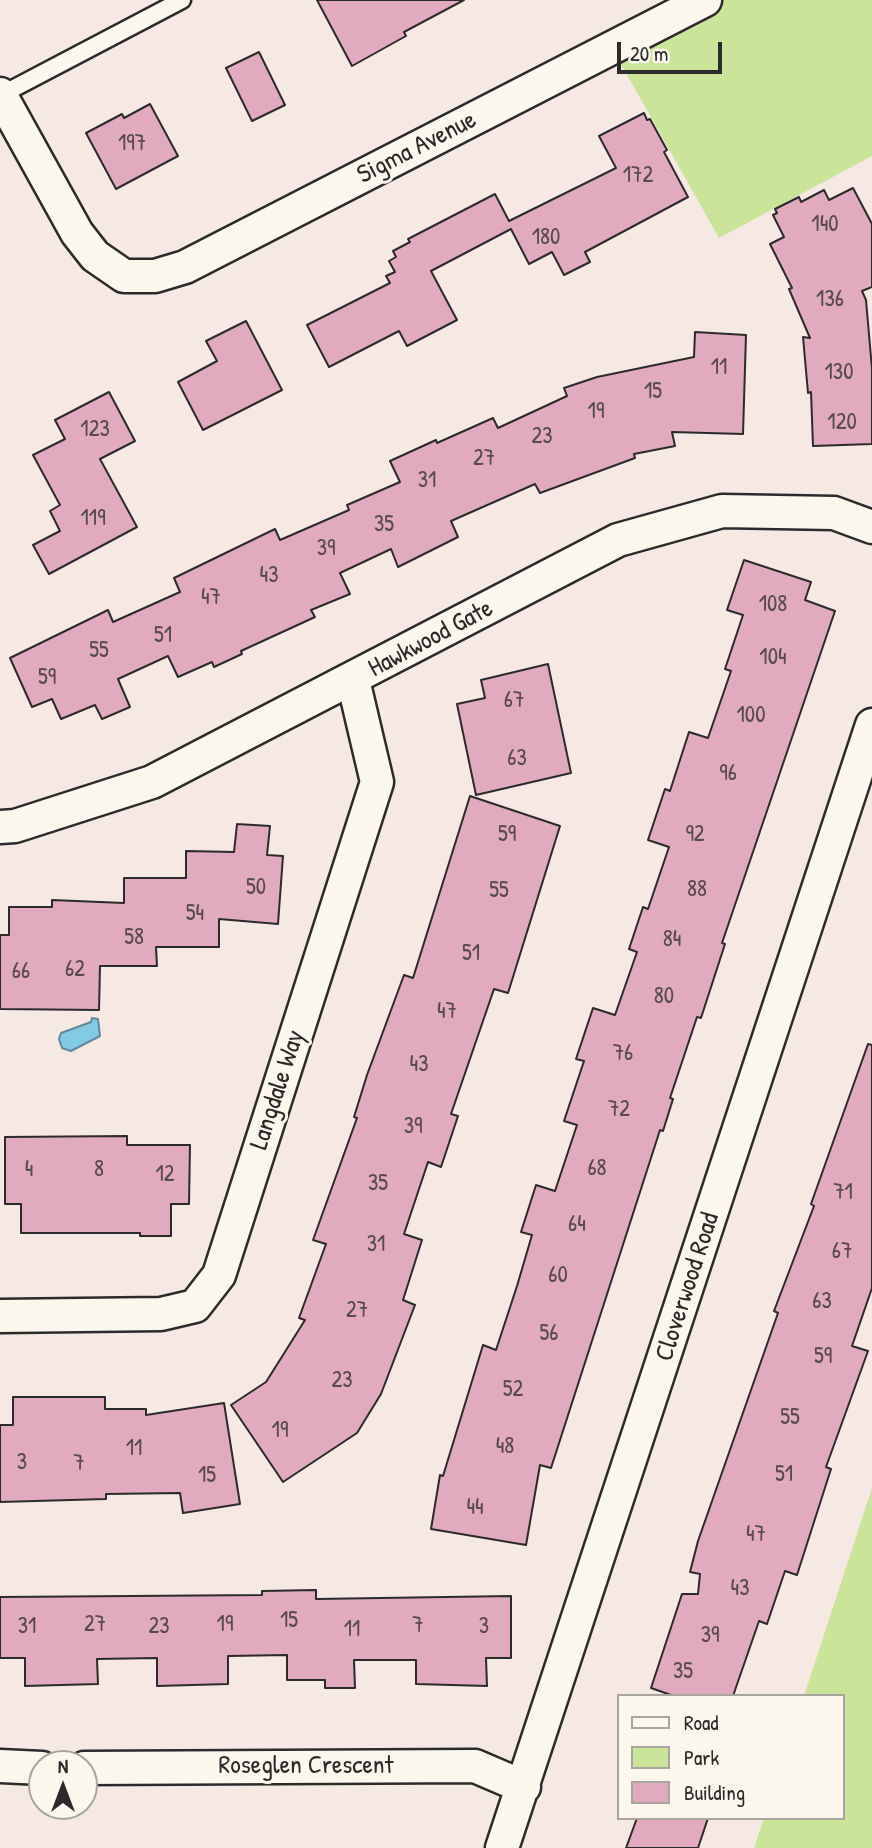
<!DOCTYPE html>
<html>
<head>
<meta charset="utf-8">
<style>
	body { margin:0 }
	#map { position:relative; width:872px; height:1848px; overflow:hidden; background:#f6e8e3; font-family:"Patrick Hand",sans-serif }
	canvas { display:block }
	.legend { position:absolute; left:617px; top:1694px; width:228px; height:126px; box-sizing:border-box; background:#fbf7ec; border:2px solid #a8a59f; margin:0; padding:9px 12px; list-style:none; font-size:21px; color:#2b2b2b }
	.legend li { display:flex; align-items:center; gap:14px; height:35px }
	.legend b { width:35px; border:2px solid #a8a59f }
	.north { position:absolute; left:28px; top:1750px; width:70px; height:70px; box-sizing:border-box; background:#fbf7ec; border:2px solid #a8a59f; border-radius:50%; rotate:0deg; font-size:19px; font-weight:700; line-height:28px; text-align:center; color:#2b2b2b }
	.north::after { content:''; display:block; margin:auto; width:24px; height:32px; background:#2b2b2b; clip-path:polygon(50% 0,100% 100%,50% 72%,0 100%) }
	.scale { position:absolute; left:617px; top:42px; width:105px; height:32px; box-sizing:border-box; border:4px solid #2b2b2b; border-top:0; padding-left:9px; font-size:21px; line-height:24px; white-space:nowrap; color:#2b2b2b; -webkit-text-stroke:5px #fbf7ec; paint-order:stroke }
</style>
</head>
<body>
<div id="map">
<canvas width="872" height="1848"></canvas>
<ul class="legend">
<li><b style="height:9px;background:#fbf7ec"></b>Road</li>
<li><b style="height:19px;background:#cae49a"></b>Park</li>
<li><b style="height:19px;background:#e1aabf"></b>Building</li>
</ul>
<div class="north">N</div>
<div class="scale">20 m</div>
</div>
<script>
const context = document.querySelector('canvas').getContext('2d');
context.lineJoin = 'round';
function paint(path, color) {
  context.fillStyle = color;
  context.fill(path, 'evenodd');
}
function shape(rows) {
  const path = new Path2D();
  for (const r of rows) {
    path.moveTo(r[0], r[1]);
    for (let i = 2; i < r.length; i += 2) path.lineTo(r[i], r[i + 1]);
  }
  return path;
}
function strokePath(path, color, width, dash) {
  context.strokeStyle = color;
  context.lineWidth = width;
  context.lineCap = dash ? 'butt' : 'round';
  context.setLineDash(dash || []);
  context.stroke(path);
}
function drawText(font, color, halo, rows, align = 'center') {
  context.font = font + ' "Patrick Hand",sans-serif';
  context.lineWidth = 6;
  context.setLineDash([]);
  context.textBaseline = 'middle';
  context.strokeStyle = halo;
  context.fillStyle = color;
  for (const [text, x, y, turn = 0] of rows) {
    context.save();
    context.translate(x, y);
    context.rotate((+turn || 0) * Math.PI / 180);
    context.textAlign = isNaN(turn) ? turn : align;
    if (halo) context.strokeText(text, 0, 0);
    context.fillText(text, 0, 0);
    context.restore();
  }
}
const green = shape([
	[687,0,872,0,872,156,719,238,608,41],
	[872,1488,872,1848,754,1848,764,1818,842,1818,842,1696,804,1696]
]);
const water = shape([
	[92,1018,98,1019,100,1036,71,1051,62,1048,59,1039,61,1033,91,1022,92,1018]
]);
const building = shape([
	[317,0,464,0,404,32,406,36,352,66,317,0],
	[259,52,285,105,252,121,226,68,259,52],
	[150,104,178,156,116,189,86,133,122,114,124,118,150,104],
	[644,113,647,120,650,119,667,150,664,152,688,197,585,252,590,262,564,275,552,252,529,264,511,229,431,271,457,320,407,346,399,331,329,367,307,325,390,283,386,276,395,272,389,261,396,257,393,251,410,242,408,239,495,194,509,221,616,168,599,136,644,113],
	[853,188,872,224,872,287,862,291,866,300,872,369,872,444,813,446,811,392,808,393,803,337,810,338,789,289,792,288,770,244,784,237,773,215,777,213,775,209,799,197,801,202,824,190,829,200,853,188],
	[246,321,282,390,203,430,178,382,217,361,206,341,246,321],
	[695,332,746,335,743,434,672,432,675,446,634,454,635,458,540,493,535,484,451,521,458,537,398,567,391,549,340,573,350,594,311,610,315,617,241,651,242,654,214,667,212,662,178,677,168,656,118,679,130,707,102,719,95,705,61,719,52,699,32,707,10,658,108,610,113,622,180,592,174,578,275,529,280,540,349,510,347,505,400,482,390,461,436,440,437,443,493,418,498,428,567,396,564,388,597,377,694,357,695,332],
	[109,392,135,441,100,459,137,527,49,574,33,545,60,531,50,511,60,505,33,455,65,439,55,420,109,392],
	[744,560,811,582,805,600,835,611,722,943,725,944,701,1018,697,1017,670,1098,673,1099,663,1131,660,1130,551,1468,540,1465,526,1545,431,1529,440,1475,443,1476,483,1345,496,1350,517,1286,532,1235,521,1232,536,1185,555,1191,577,1125,564,1121,584,1061,576,1059,593,1008,615,1015,637,952,629,949,643,907,648,909,669,847,648,840,665,789,670,791,689,732,708,738,731,671,725,669,743,615,727,610,744,560],
	[548,664,571,773,476,795,457,704,485,698,481,680,548,664],
	[470,796,560,826,508,993,494,989,451,1114,458,1116,441,1167,428,1162,404,1234,422,1240,403,1300,415,1305,381,1394,357,1433,283,1482,231,1405,266,1382,305,1320,299,1318,326,1244,313,1240,357,1118,354,1117,367,1075,404,975,413,978,470,796],
	[237,824,270,826,267,855,283,856,278,924,219,919,219,947,156,947,157,966,100,966,99,1010,0,1009,0,935,9,935,9,907,52,907,52,900,124,903,124,878,186,878,186,851,234,852,237,824],
	[868,1044,872,1045,872,1288,852,1346,868,1351,826,1467,831,1469,797,1575,785,1571,767,1624,759,1621,733,1696,674,1696,651,1688,682,1594,698,1594,700,1574,690,1572,698,1541,778,1313,774,1311,814,1206,811,1204,868,1044],
	[127,1136,127,1145,190,1145,189,1204,171,1204,171,1236,140,1236,140,1233,21,1233,21,1204,5,1204,5,1137,127,1136],
	[13,1397,105,1397,105,1409,146,1409,146,1415,224,1403,240,1504,183,1513,180,1493,106,1494,106,1499,0,1502,0,1425,13,1425,13,1397],
	[316,1590,316,1599,511,1596,511,1658,486,1658,487,1686,416,1684,416,1660,354,1660,355,1688,325,1688,325,1680,287,1680,287,1655,228,1656,228,1684,157,1686,157,1658,97,1659,98,1684,25,1686,25,1658,0,1658,0,1597,262,1595,262,1591,316,1590],
	[637,1818,708,1818,698,1848,626,1848,637,1818]
]);
const service = shape([
	[1,95,182,0]
]);
const minor = shape([
	[0,94,77,233,95,256,124,276,155,276,185,267,705,0],
	[0,827,15,826,152,782,618,540,722,511,834,513,872,527],
	[0,1316,161,1314,195,1306,219,1275,377,782,353,680],
	[0,1766,42,1768],
	[84,1768,475,1766,524,1787],
	[502,1848,872,725]
]);
const numberNames = [
	["197",132,144],
	["172",638,176],
	["140",825,225],
	["180",546,238],
	["136",830,300],
	["11",719,368],
	["130",839,373],
	["15",653,392],
	["19",596,412],
	["120",842,423],
	["123",95,430],
	["23",542,437],
	["27",484,459],
	["31",427,481],
	["119",93,519],
	["35",384,525],
	["39",326,549],
	["43",269,576],
	["47",211,598],
	["108",773,605],
	["51",163,636],
	["55",99,651],
	["104",773,658],
	["59",47,678],
	["67",514,701],
	["100",751,716],
	["63",517,759],
	["96",728,774],
	["59",507,835],
	["92",695,835],
	["50",256,888],
	["88",697,890],
	["55",499,891],
	["54",195,914],
	["58",134,938],
	["84",672,940],
	["51",471,954],
	["62",75,970],
	["66",21,972],
	["80",664,997],
	["47",447,1012],
	["76",623,1054],
	["43",419,1065],
	["72",619,1110],
	["39",413,1127],
	["68",597,1169],
	["4",29,1170],
	["8",99,1170],
	["12",165,1175],
	["35",378,1184],
	["71",843,1193],
	["64",577,1225],
	["31",376,1245],
	["67",842,1252],
	["60",558,1276],
	["63",822,1302],
	["27",357,1311],
	["56",549,1334],
	["59",823,1357],
	["23",342,1381],
	["52",513,1390],
	["55",790,1418],
	["19",280,1431],
	["48",505,1447],
	["11",134,1449],
	["3",22,1463],
	["7",79,1464],
	["51",784,1475],
	["15",207,1476],
	["44",475,1508],
	["47",756,1535],
	["43",740,1589],
	["15",289,1621],
	["27",95,1625],
	["19",225,1625],
	["7",418,1626],
	["31",27,1627],
	["23",159,1627],
	["3",484,1627],
	["11",352,1630],
	["39",710,1636],
	["35",683,1672]
];
const streetNames = [
	["Sigma Avenue",417,148,-27],
	["Hawkwood Gate",431,639,-28],
	["Langdale Way",278,1090,-72],
	["Cloverwood Road",688,1287,-72],
	["Roseglen Crescent",306,1766]
];
paint(green, '#cae49a');
paint(water, '#83cae4');
strokePath(water, '#608a9a', 2);
paint(building, '#e1aabf');
strokePath(building, '#2b2b2b', 2);
strokePath(service, '#2b2b2b', 21);
strokePath(minor, '#2b2b2b', 37);
strokePath(service, '#fbf7ec', 16);
strokePath(minor, '#fbf7ec', 32);
drawText('23px', '#584b50', null, numberNames);
drawText('26px', '#2b2b2b', '#fbf7ec', streetNames);
</script>
</body>
</html>
